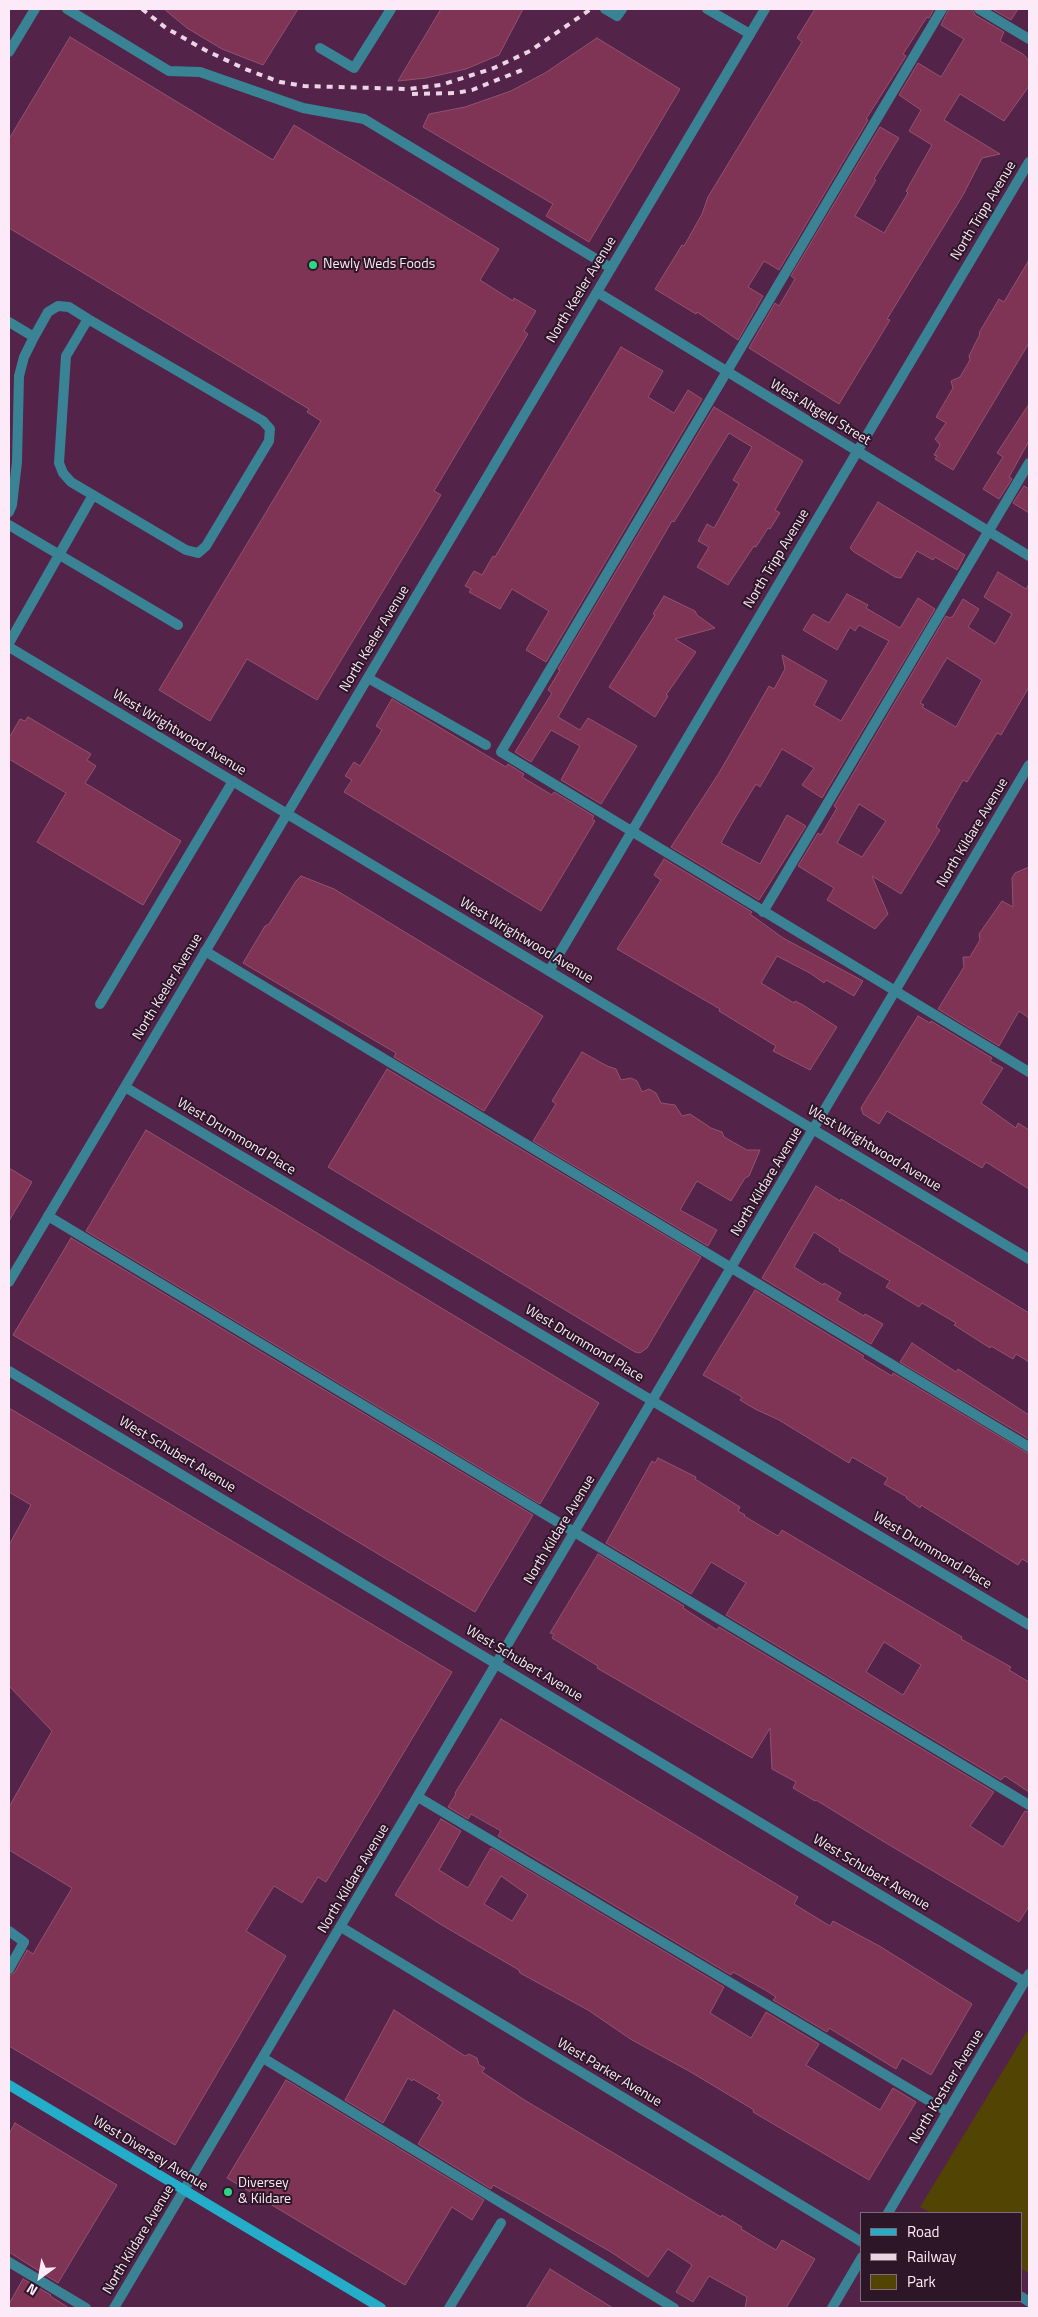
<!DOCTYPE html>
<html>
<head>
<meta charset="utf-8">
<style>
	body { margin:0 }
	#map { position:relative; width:1038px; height:2317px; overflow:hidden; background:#532349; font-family:"Titillium Web",sans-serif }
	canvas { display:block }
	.frame { position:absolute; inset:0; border:10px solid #fdeaf8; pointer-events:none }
	.legend { position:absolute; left:860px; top:2212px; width:162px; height:90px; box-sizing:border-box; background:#2c1627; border:1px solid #806b7b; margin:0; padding:6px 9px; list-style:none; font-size:15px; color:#fdeaf8 }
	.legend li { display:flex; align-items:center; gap:10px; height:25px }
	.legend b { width:25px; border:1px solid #806b7b }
	.north { position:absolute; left:15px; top:2252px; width:50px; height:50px; -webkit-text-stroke:4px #2c1627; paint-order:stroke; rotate:212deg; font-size:14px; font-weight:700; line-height:20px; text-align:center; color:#fdeaf8 }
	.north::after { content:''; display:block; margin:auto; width:18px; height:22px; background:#fdeaf8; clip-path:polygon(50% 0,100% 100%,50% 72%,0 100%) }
</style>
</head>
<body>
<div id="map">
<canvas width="1038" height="2317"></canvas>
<div class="frame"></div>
<ul class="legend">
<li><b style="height:6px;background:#23adc9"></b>Road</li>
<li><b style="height:6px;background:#ebd5e5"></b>Railway</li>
<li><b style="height:14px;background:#524403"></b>Park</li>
</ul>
<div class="north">N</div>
</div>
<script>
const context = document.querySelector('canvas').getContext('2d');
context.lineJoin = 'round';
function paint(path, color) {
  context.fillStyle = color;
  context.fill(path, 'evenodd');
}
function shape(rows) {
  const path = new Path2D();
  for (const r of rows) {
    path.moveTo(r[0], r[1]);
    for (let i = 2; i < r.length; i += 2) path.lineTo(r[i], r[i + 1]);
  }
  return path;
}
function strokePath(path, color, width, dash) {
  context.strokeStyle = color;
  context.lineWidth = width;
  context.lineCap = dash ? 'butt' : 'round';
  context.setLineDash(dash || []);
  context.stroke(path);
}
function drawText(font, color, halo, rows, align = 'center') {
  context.font = font + ' "Titillium Web",sans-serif';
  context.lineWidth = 4;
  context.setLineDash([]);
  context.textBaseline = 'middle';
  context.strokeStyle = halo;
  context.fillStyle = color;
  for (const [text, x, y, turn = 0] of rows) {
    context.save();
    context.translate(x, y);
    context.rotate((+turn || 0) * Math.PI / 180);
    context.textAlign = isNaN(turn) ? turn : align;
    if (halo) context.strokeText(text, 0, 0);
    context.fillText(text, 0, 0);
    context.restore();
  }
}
const green = shape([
	[1029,2028,1029,2273,1022,2269,1022,2213,931,2213,920,2207]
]);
const building = shape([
	[164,9,298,9,263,65,222,49,187,28,164,9],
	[441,9,523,9,499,55,466,69,426,78,398,81,441,9],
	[815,9,934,9,929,18,927,17,903,54,906,56,866,119,868,120,779,270,764,261,748,287,763,296,738,340,697,312,696,314,655,289,682,245,684,246,702,214,708,197,802,42,797,38,815,9],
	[949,9,972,9,975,15,1004,32,1000,41,1023,54,1029,61,1029,86,1004,121,960,94,944,120,1000,154,982,158,963,195,887,319,890,320,839,404,749,348,775,303,779,306,795,279,791,276,880,127,899,138,874,179,876,180,855,216,884,233,908,193,906,191,932,145,909,131,921,110,899,95,918,63,941,77,964,39,941,25,949,9],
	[992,9,1018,9,1011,20,992,9],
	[70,37,273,160,294,125,499,249,480,280,513,301,514,298,536,311,524,331,528,334,434,491,441,495,317,700,247,659,210,721,159,690,321,421,307,412,309,409,9,228,9,139,70,37],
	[597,38,680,89,589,242,546,216,553,204,423,127,429,114,465,107,511,91,545,73,597,38],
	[1029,260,1029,343,953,470,935,459,937,456,934,455,940,445,935,439,946,423,936,417,953,388,951,381,960,377,970,360,969,356,980,334,979,333,999,299,1004,302,1029,260],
	[621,347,663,371,648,397,674,413,688,390,702,399,546,662,526,650,549,611,512,589,500,609,469,592,471,589,465,586,474,571,482,575,493,556,495,557,621,347],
	[1029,404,1029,441,1009,477,1012,479,999,499,983,489,1003,457,997,453,1029,404],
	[714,407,803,461,775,510,780,513,770,529,768,528,756,547,754,546,728,585,697,567,709,547,698,541,707,524,714,528,739,484,733,480,752,447,729,433,674,522,672,521,558,717,580,730,588,718,637,746,601,804,561,780,580,746,551,730,531,762,515,752,552,693,548,690,560,670,558,669,714,407],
	[1024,486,1029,489,1029,513,1013,503,1024,486],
	[878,502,965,555,957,570,935,557,933,560,917,551,901,578,895,577,854,552,850,548,878,502],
	[998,572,1026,589,1029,584,1029,687,1001,735,997,733,967,782,963,780,936,827,940,830,901,894,872,876,888,914,875,929,827,900,834,888,798,866,818,833,821,835,837,808,834,806,946,616,950,618,953,616,963,599,979,609,968,627,995,644,1012,614,984,597,998,572],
	[947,658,982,680,956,727,922,707,924,705,920,703,947,658],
	[859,804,886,821,862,857,837,843,859,804],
	[847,594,868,605,866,608,900,628,918,598,935,609,822,798,802,785,814,768,782,749,760,787,756,784,735,818,721,843,760,864,787,815,806,826,759,900,671,847,719,773,769,686,774,689,785,669,782,655,827,681,814,705,841,721,889,641,859,625,855,631,850,627,837,650,803,630,813,614,829,623,847,594],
	[664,596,695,611,697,615,715,628,675,639,696,652,666,695,668,696,655,717,609,687,655,615,653,614,664,596],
	[392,699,506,767,508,764,524,774,522,777,552,795,554,792,594,816,592,819,595,821,541,911,344,792,352,780,345,776,354,762,360,766,382,730,376,726,392,699],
	[28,717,91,754,87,760,96,766,85,783,181,841,143,905,37,842,66,793,9,759,9,738,20,719,25,721,28,717],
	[664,859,752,912,750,914,783,938,863,981,854,996,826,980,824,983,810,973,777,956,761,983,794,1003,795,1001,803,1005,837,1027,810,1070,773,1051,776,1046,719,1011,720,1009,617,949,661,880,654,875,664,859],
	[1029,867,1029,1018,1019,1011,999,1046,938,1009,964,967,963,957,970,957,980,940,979,934,1002,901,1013,907,1012,878,1015,873,1029,867],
	[301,876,334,889,543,1016,484,1111,394,1057,396,1053,243,963,265,926,269,924,296,881,301,876],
	[918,1016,930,1023,931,1021,992,1058,990,1061,1003,1068,981,1103,1016,1128,1018,1123,1029,1130,1029,1189,986,1162,982,1168,887,1111,879,1124,863,1114,861,1108,918,1016],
	[582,1052,607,1066,616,1069,621,1080,631,1078,637,1081,642,1092,649,1089,656,1093,661,1103,675,1105,682,1116,690,1114,711,1128,722,1132,724,1137,747,1150,760,1150,749,1176,745,1178,731,1201,697,1181,680,1210,717,1230,708,1246,533,1141,556,1104,552,1101,582,1052],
	[387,1069,701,1257,647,1348,640,1353,635,1352,328,1167,387,1069],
	[146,1130,599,1403,540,1504,86,1231,146,1130],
	[9,1168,32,1182,9,1221,9,1168],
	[816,1186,840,1201,841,1199,1029,1313,1029,1362,1016,1354,1013,1359,991,1346,990,1348,954,1325,956,1323,922,1303,919,1307,886,1287,890,1281,839,1251,840,1249,814,1232,794,1267,823,1285,824,1283,841,1293,837,1300,864,1316,865,1314,883,1324,871,1344,762,1278,816,1186],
	[71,1238,533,1515,475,1612,13,1335,71,1238],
	[755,1290,864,1356,862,1358,892,1376,893,1373,1029,1454,1029,1563,1022,1559,1018,1565,921,1505,920,1508,906,1498,907,1497,884,1484,888,1478,852,1457,849,1463,779,1420,755,1409,740,1400,742,1397,703,1375,755,1290],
	[912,1343,956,1372,958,1369,975,1380,1029,1415,1029,1439,900,1362,912,1343],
	[9,1408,452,1672,326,1882,318,1877,302,1903,274,1886,246,1931,286,1956,175,2145,9,2046,9,1976,15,1972,27,1950,33,1954,72,1888,9,1850,9,1807,52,1731,9,1686,9,1545,31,1505,9,1492,9,1408],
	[658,1458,696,1477,695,1479,740,1507,738,1511,745,1515,744,1516,778,1536,782,1530,962,1637,961,1639,1011,1667,1009,1670,1029,1682,1029,1792,1005,1776,1001,1780,726,1615,746,1583,711,1562,691,1594,606,1543,652,1461,655,1463,658,1458],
	[884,1642,921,1665,903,1695,866,1672,884,1642],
	[598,1554,684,1606,683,1608,717,1630,719,1627,994,1792,970,1826,1003,1847,1025,1811,1029,1812,1029,1906,1019,1922,881,1840,816,1800,815,1801,793,1788,796,1782,772,1769,770,1728,752,1758,597,1668,598,1666,552,1638,554,1634,550,1633,598,1554],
	[501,1719,798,1897,794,1904,830,1926,833,1921,881,1947,972,2004,931,2075,902,2058,896,2069,829,2028,827,2032,773,2000,776,1997,767,1991,733,1972,731,1975,498,1836,501,1831,471,1814,468,1819,448,1807,456,1794,455,1793,501,1719],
	[441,1819,461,1831,439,1870,468,1888,491,1848,724,1987,710,2013,751,2038,766,2012,819,2044,806,2065,880,2110,893,2088,916,2102,869,2180,753,2112,754,2110,689,2071,632,2040,588,2010,520,1973,519,1970,440,1924,395,1895,441,1819],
	[501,1876,528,1895,512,1921,484,1904,501,1876],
	[394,2010,465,2056,469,2054,477,2058,479,2065,485,2068,482,2072,526,2101,721,2217,722,2215,742,2227,741,2229,776,2250,782,2240,815,2259,786,2308,745,2308,747,2297,709,2276,693,2302,676,2292,692,2265,668,2249,648,2277,611,2252,524,2202,493,2185,491,2189,418,2144,443,2102,437,2098,440,2095,413,2079,412,2081,408,2078,383,2123,345,2100,394,2010],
	[286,2080,484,2200,472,2220,452,2207,405,2285,227,2178,286,2080],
	[15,2123,117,2185,58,2283,9,2252,9,2134,15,2123],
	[550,2269,613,2308,526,2308,550,2269],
	[23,2279,51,2295,50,2296,69,2308,9,2308,9,2304,23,2279]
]);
const service = shape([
	[67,9,169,71,200,72,303,108,364,119,611,268],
	[605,9,617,16,622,9],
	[707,9,750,34],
	[942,9,501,752,1029,1072],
	[979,9,1029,39],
	[320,48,354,68,391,9],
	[9,52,35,9],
	[9,322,34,337],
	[9,512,12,505,17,462,19,376,24,357,34,337,48,312,58,306,69,307,88,319,181,373,263,421,270,429,269,441,206,546,198,553,186,550,71,482,63,473,59,463,66,356,88,319],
	[9,525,178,625],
	[9,643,93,495],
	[368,678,486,745],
	[763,912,1029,463],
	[205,951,1029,1447],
	[100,1004,233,781],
	[48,1216,1029,1805],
	[418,1797,948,2112],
	[9,1931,24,1942,9,1969],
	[263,2058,674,2308],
	[9,2262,86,2308],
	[449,2308,501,2223]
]);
const minor = shape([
	[597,292,1029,556],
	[549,971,1029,162],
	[125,1087,1029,1625],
	[9,1282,765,9],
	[9,1371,1025,1982],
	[341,1927,862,2242],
	[1022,2297,1029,2302],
	[114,2308,1029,765]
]);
const tertiary = shape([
	[9,647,1029,1259],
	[888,2213,1029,1974],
	[832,2308,862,2257]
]);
const secondary = shape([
	[9,2085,381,2308]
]);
const rail = shape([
	[142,9,166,28,205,50,245,69,280,82,304,86,408,89,441,85,494,68,530,51,591,9],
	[412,94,456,93,472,90,527,68]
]);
const markers = [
	[313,265,5,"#2dd884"],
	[228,2192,5,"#2dd884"]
];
const streetNames = [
	["North Tripp Avenue",984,211,-59],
	["North Keeler Avenue",582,290,-59],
	["West Altgeld Street",820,413,31],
	["North Tripp Avenue",777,559,-59],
	["North Keeler Avenue",375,639,-59],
	["West Wrightwood Avenue",179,733,31],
	["North Kildare Avenue",973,833,-59],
	["West Wrightwood Avenue",526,941,31],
	["North Keeler Avenue",168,987,-59],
	["West Drummond Place",236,1137,31],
	["West Wrightwood Avenue",874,1149,31],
	["North Kildare Avenue",767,1182,-59],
	["West Drummond Place",584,1344,31],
	["West Schubert Avenue",177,1455,31],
	["North Kildare Avenue",560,1530,-59],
	["West Drummond Place",932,1551,31],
	["West Schubert Avenue",524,1664,31],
	["West Schubert Avenue",871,1873,31],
	["North Kildare Avenue",354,1879,-59],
	["West Parker Avenue",609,2073,31],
	["North Kostner Avenue",947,2087,-59],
	["West Diversey Avenue",150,2154,31],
	["North Kildare Avenue",139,2240,-59]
];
const poiNames = [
	["Newly Weds Foods",323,265],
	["Diversey",238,2184],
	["& Kildare",238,2200]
];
paint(green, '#524403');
paint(building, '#7f3455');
strokePath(building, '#93536c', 1);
strokePath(service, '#3a8394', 10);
strokePath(minor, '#3a8394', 10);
strokePath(tertiary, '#3a8394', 10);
strokePath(secondary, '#23adc9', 10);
strokePath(rail, '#ebd5e5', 4, [6, 6]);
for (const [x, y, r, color] of markers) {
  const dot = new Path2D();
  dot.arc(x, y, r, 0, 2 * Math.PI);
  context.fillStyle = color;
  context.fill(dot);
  strokePath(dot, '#2c1627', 2);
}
drawText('14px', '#fdeaf8', '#2c1627', streetNames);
drawText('14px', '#fdeaf8', '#2c1627', poiNames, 'left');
</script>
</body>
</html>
